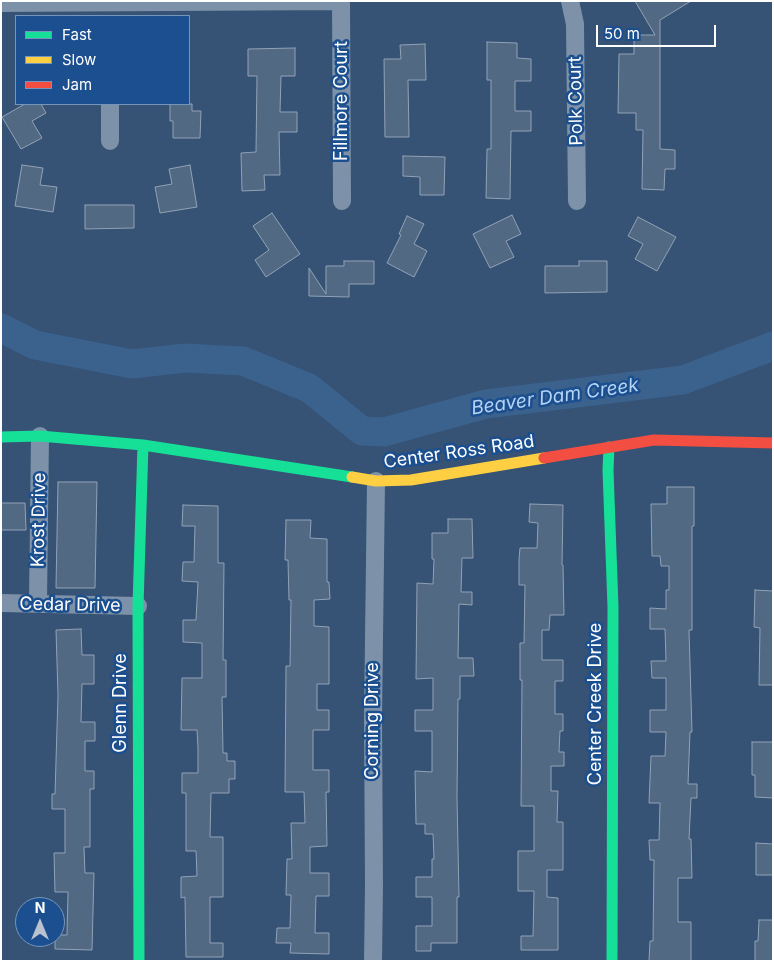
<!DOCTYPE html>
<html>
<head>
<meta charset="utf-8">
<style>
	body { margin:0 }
	#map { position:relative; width:774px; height:962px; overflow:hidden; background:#365274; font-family:Inter,sans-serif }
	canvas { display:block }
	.frame { position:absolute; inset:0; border:2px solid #fff; pointer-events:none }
	.legend { position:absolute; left:15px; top:15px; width:175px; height:90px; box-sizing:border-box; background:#1b4f8f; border:1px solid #7695bc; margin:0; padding:6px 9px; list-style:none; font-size:15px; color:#fff }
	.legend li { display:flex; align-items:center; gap:10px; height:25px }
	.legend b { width:25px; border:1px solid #7695bc }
	.north { position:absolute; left:15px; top:897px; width:50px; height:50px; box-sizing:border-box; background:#1b4f8f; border:1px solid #7695bc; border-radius:50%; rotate:0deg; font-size:14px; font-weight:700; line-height:20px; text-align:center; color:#fff }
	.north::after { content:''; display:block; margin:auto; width:18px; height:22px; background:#b9c2ce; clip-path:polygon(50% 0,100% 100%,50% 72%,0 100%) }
	.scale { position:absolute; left:596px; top:25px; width:120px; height:22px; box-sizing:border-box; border:2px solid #fff; border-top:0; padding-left:6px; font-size:15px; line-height:18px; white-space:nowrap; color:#fff; -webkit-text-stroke:4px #1b4f8f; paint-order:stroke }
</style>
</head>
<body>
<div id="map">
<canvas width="774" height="962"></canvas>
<div class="frame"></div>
<ul class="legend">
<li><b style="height:6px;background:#16e098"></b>Fast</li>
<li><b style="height:6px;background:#ffcf43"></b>Slow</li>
<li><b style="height:6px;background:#f24e42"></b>Jam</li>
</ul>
<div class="north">N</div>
<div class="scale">50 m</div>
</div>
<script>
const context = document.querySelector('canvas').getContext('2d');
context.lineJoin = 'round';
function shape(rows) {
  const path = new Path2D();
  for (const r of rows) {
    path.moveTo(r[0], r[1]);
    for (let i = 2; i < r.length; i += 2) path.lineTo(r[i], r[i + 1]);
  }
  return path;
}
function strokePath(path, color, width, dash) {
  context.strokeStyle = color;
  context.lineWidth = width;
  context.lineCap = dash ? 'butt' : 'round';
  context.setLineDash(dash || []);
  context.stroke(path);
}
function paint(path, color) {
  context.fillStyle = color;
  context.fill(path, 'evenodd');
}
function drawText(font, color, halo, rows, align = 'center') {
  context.font = font + ' Inter,sans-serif';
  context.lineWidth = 5;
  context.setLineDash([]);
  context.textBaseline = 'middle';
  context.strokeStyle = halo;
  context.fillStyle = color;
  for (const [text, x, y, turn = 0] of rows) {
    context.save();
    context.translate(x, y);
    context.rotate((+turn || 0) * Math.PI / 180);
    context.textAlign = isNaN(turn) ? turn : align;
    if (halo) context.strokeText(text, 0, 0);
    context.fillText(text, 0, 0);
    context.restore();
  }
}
const river = shape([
	[1,328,35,345,132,364,185,358,243,361,309,388,362,431,384,432,486,404,683,380,773,346]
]);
const building = shape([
	[635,1,691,1,660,20,660,149,675,150,675,169,665,169,664,190,642,189,643,130,636,130,636,113,618,113,619,54,634,54,634,35,655,35,635,1],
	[487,42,517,43,517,58,531,59,531,81,515,81,515,111,531,111,531,131,511,131,510,199,486,198,487,149,491,149,491,80,487,80,487,42],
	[425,44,426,80,408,80,409,137,385,137,384,59,401,59,400,45,425,44],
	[295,48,295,76,281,76,280,112,297,112,297,132,279,132,280,175,264,175,265,190,242,191,241,153,256,152,257,76,248,76,248,49,295,48],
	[25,104,41,104,46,113,32,121,42,138,21,149,2,117,25,104],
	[170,104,192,104,192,111,201,111,200,138,173,138,173,121,170,121,170,104],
	[403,156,445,157,444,195,420,195,420,177,403,176,403,156],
	[22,165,43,168,40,185,57,187,53,212,15,206,22,165],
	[190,165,197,207,160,213,155,187,172,184,169,169,190,165],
	[85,205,134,205,134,228,85,229,85,205],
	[272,213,300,254,266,277,255,260,269,250,253,226,272,213],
	[512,215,521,234,506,241,514,257,490,268,473,234,512,215],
	[407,216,424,224,414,244,427,251,414,277,387,263,401,235,399,234,407,216],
	[638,217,676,237,657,271,635,259,643,244,628,236,638,217],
	[344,261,374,261,374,284,349,284,349,297,309,296,309,268,326,294,326,266,344,266,344,261],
	[579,261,607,261,607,292,545,293,545,266,579,266,579,261],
	[58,482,97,482,95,588,56,588,58,482],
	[667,487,694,487,694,526,692,526,692,630,689,630,692,732,690,732,688,784,697,784,697,798,691,798,689,839,691,839,692,878,678,878,678,922,691,922,691,961,649,961,650,941,653,941,654,860,650,860,649,840,659,840,660,803,649,803,651,756,665,756,666,732,650,732,650,710,666,710,666,678,652,678,651,661,666,661,665,629,650,629,650,608,666,609,666,590,669,590,669,566,661,566,660,556,652,556,651,504,667,504,667,487],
	[1,503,25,503,26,530,1,530,1,503],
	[530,504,563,505,562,565,563,565,564,615,550,615,549,630,542,630,542,660,563,660,563,681,555,681,555,714,563,714,563,731,560,731,559,752,564,752,564,766,551,766,551,791,558,791,557,822,563,822,563,870,547,870,547,897,558,898,558,950,521,950,521,936,533,936,534,891,518,891,518,851,534,851,534,806,521,806,522,680,520,680,520,643,524,643,525,585,519,585,519,560,520,548,537,548,538,523,529,522,530,504],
	[183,505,218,506,218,563,224,563,223,660,226,660,226,697,222,697,223,753,227,753,227,761,235,761,235,779,229,779,229,793,211,793,210,837,223,837,223,897,210,897,210,943,223,943,223,957,186,957,185,897,181,898,181,877,197,876,196,851,186,851,186,793,182,793,182,773,198,773,198,748,197,730,181,730,182,678,202,678,202,643,183,642,183,620,196,620,198,582,182,581,183,562,194,562,195,526,182,526,183,505],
	[448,519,472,519,473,558,462,558,461,592,472,592,472,605,459,604,458,658,473,658,474,676,460,676,460,699,458,699,457,797,459,897,457,897,457,943,431,943,431,951,416,951,416,926,432,926,432,897,416,897,416,877,432,877,432,859,434,859,433,834,425,834,425,824,416,824,415,771,432,772,432,731,415,731,415,710,433,710,433,678,416,679,417,583,433,584,434,559,432,559,432,533,448,533,448,519],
	[286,520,311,520,310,538,327,539,327,582,329,582,330,599,314,600,314,626,329,627,329,684,317,684,317,710,329,710,329,730,313,730,313,770,329,770,329,792,326,792,327,846,310,847,310,873,329,873,329,896,316,896,315,933,329,933,329,954,290,953,291,943,276,943,277,928,290,928,291,895,286,895,287,859,292,859,291,823,305,823,304,792,285,792,286,666,290,666,291,600,289,600,288,560,285,560,286,520],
	[755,590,773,591,773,685,759,685,760,628,754,627,755,590],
	[81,629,82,655,94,655,94,684,82,684,81,722,95,722,95,741,85,741,85,771,94,771,94,789,90,789,90,847,84,847,85,873,94,873,92,950,55,949,55,935,67,935,68,892,55,892,54,853,65,853,65,809,52,809,52,794,55,794,58,695,56,630,81,629],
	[752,742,773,742,773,798,755,797,755,775,752,775,752,742],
	[756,843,773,844,773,875,756,875,756,843],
	[759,920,773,920,773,961,755,961,755,941,758,941,759,920]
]);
const street = shape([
	[341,1,342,201],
	[570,1,575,24,577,201],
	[1,3,337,1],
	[110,141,110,104],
	[1,603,138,606],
	[38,603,40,436],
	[373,961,374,886,373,718,376,481]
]);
const fast = shape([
	[1,437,40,436,143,445,352,477],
	[609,447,608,470,613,607,612,961],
	[139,961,138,606,143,445]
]);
const slow = shape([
	[352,477,376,481,411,480,544,458]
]);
const jam = shape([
	[544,458,654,440,773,443]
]);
const streetNames = [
	["Fillmore Court",342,101,-90],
	["Polk Court",576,101,-91],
	["Center Ross Road",459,452,-8],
	["Krost Drive",39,520,-89],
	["Cedar Drive",70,605,1],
	["Glenn Drive",121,703,-90],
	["Center Creek Drive",596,704,-90],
	["Corning Drive",373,721,-90]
];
const waterNames = [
	["Beaver Dam Creek",555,397,-8]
];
strokePath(river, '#3b618d', 29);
paint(building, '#526984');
strokePath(building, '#92a2b6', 1);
strokePath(street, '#7d92a8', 18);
strokePath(fast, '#16e098', 11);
strokePath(slow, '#ffcf43', 11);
strokePath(jam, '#f24e42', 11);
drawText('18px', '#fff', '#1b4f8f', streetNames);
drawText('italic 19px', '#b5d3f5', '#1b4f8f', waterNames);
</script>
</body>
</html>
